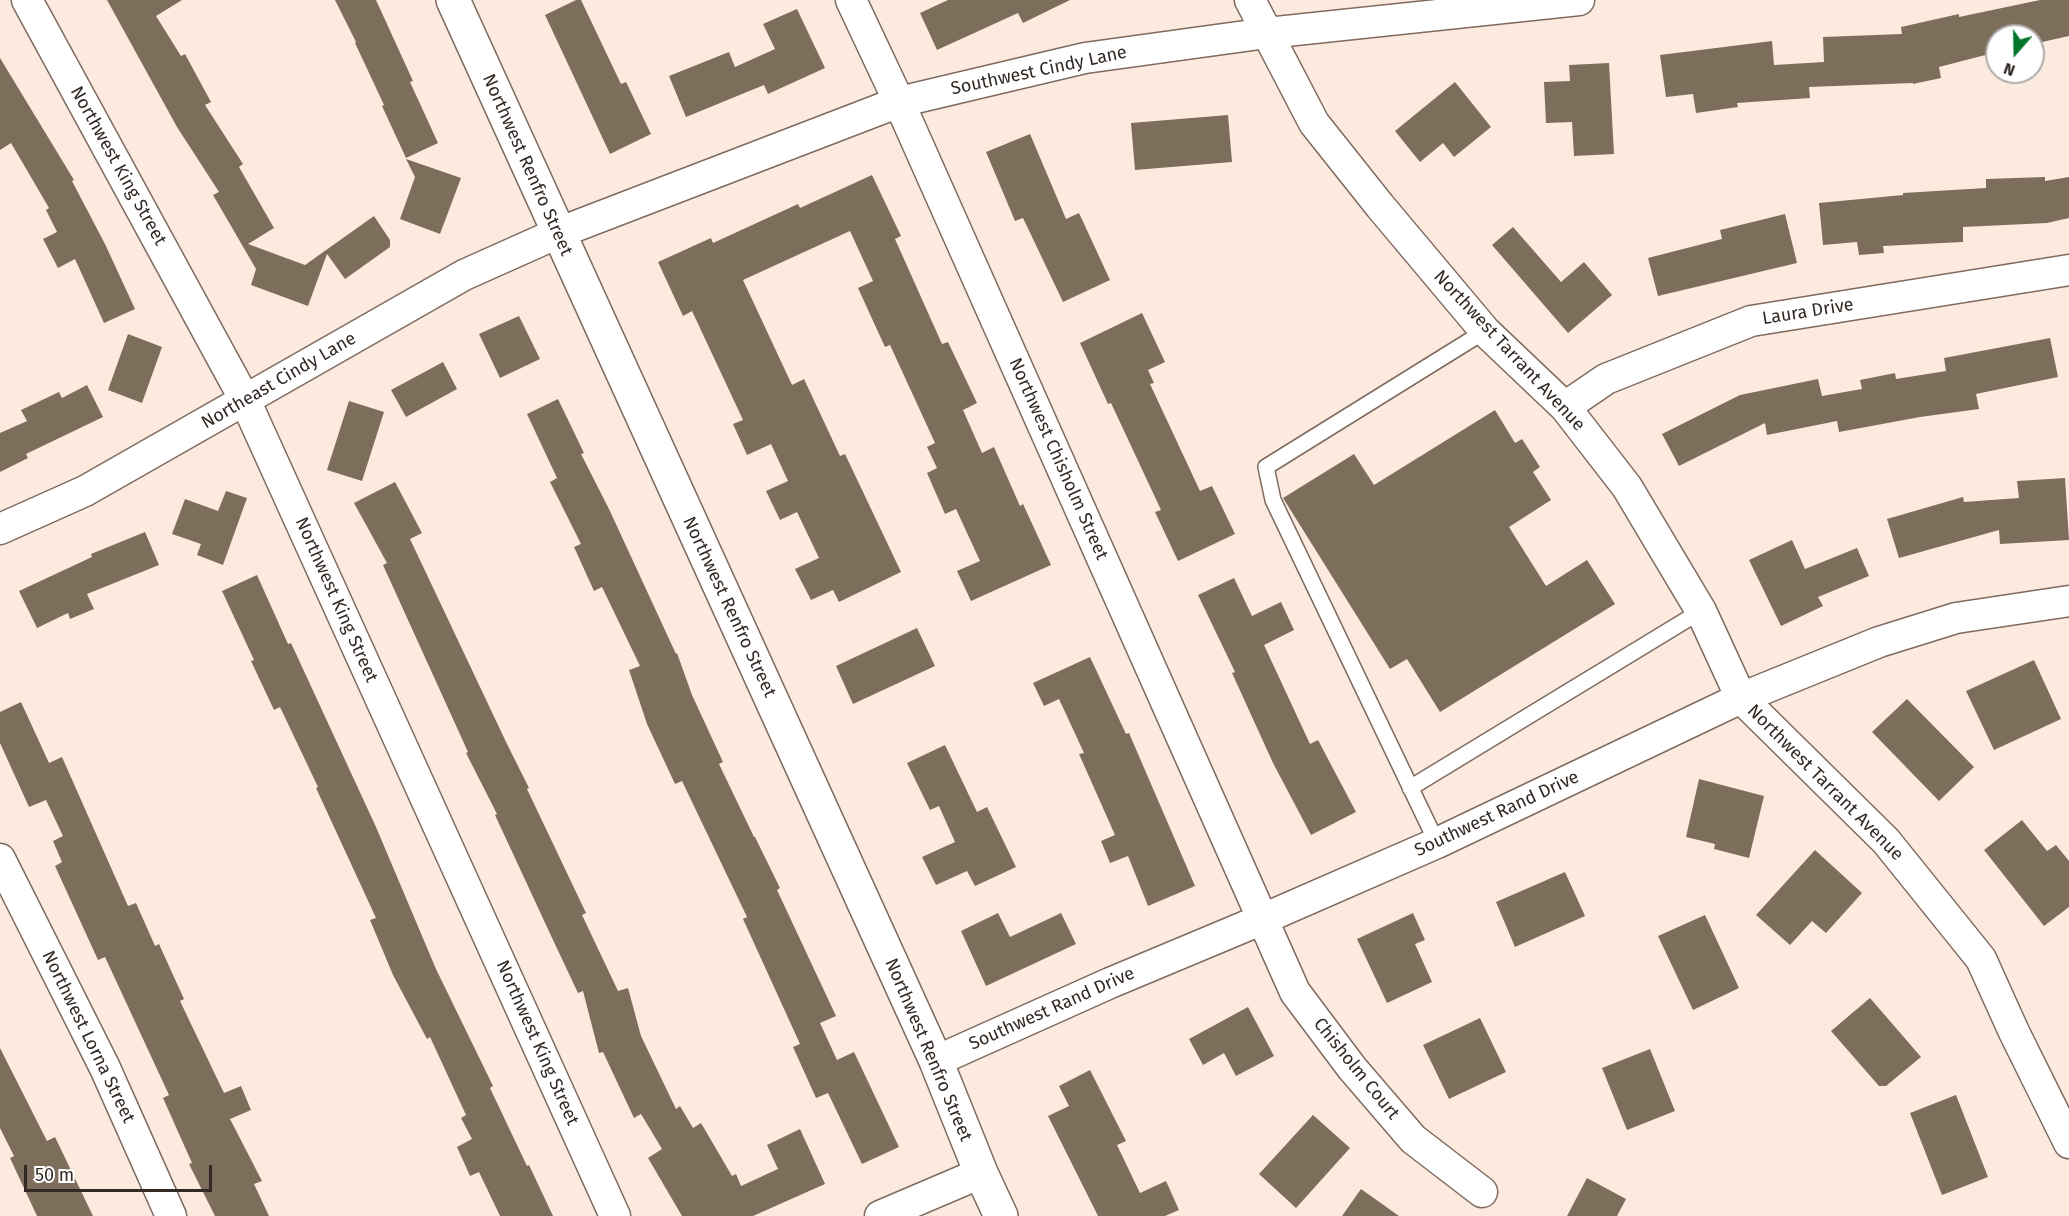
<!DOCTYPE html>
<html>
<head>
<meta charset="utf-8">
<style>
	body { margin:0 }
	#map { position:relative; width:2069px; height:1216px; overflow:hidden; background:#fdeadf; font-family:"Fira Sans",sans-serif }
	canvas { display:block }
	.north { position:absolute; left:1985px; top:24px; width:60px; height:60px; box-sizing:border-box; background:#fff; border:2px solid #ada9a7; border-radius:50%; rotate:200deg; font-size:16px; font-weight:700; line-height:24px; text-align:center; color:#322924 }
	.north::after { content:''; display:block; margin:auto; width:21px; height:27px; background:#01762a; clip-path:polygon(50% 0,100% 100%,50% 72%,0 100%) }
	.scale { position:absolute; left:24px; top:1165px; width:188px; height:27px; box-sizing:border-box; border:3px solid #322924; border-top:0; padding-left:8px; font-size:18px; line-height:21px; white-space:nowrap; color:#322924; -webkit-text-stroke:4px #fff; paint-order:stroke }
</style>
</head>
<body>
<div id="map">
<canvas width="2069" height="1216"></canvas>
<div class="north">N</div>
<div class="scale">50 m</div>
</div>
<script>
const context = document.querySelector('canvas').getContext('2d');
context.lineJoin = 'round';
function paint(path, color) {
  context.fillStyle = color;
  context.fill(path, 'evenodd');
}
function shape(rows) {
  const path = new Path2D();
  for (const r of rows) {
    path.moveTo(r[0], r[1]);
    for (let i = 2; i < r.length; i += 2) path.lineTo(r[i], r[i + 1]);
  }
  return path;
}
function strokePath(path, color, width, dash) {
  context.strokeStyle = color;
  context.lineWidth = width;
  context.lineCap = dash ? 'butt' : 'round';
  context.setLineDash(dash || []);
  context.stroke(path);
}
function drawText(font, color, halo, rows, align = 'center') {
  context.font = font + ' "Fira Sans",sans-serif';
  context.lineWidth = 6;
  context.setLineDash([]);
  context.textBaseline = 'middle';
  context.strokeStyle = halo;
  context.fillStyle = color;
  for (const [text, x, y, turn = 0] of rows) {
    context.save();
    context.translate(x, y);
    context.rotate((+turn || 0) * Math.PI / 180);
    context.textAlign = isNaN(turn) ? turn : align;
    if (halo) context.strokeText(text, 0, 0);
    context.fillText(text, 0, 0);
    context.restore();
  }
}
const building = shape([
	[107,0,182,0,156,16,181,56,185,54,211,102,205,105,243,164,239,167,274,228,248,244,305,265,374,216,390,240,390,247,345,279,327,254,308,306,251,285,256,269,213,195,219,192,177,127],
	[335,0,376,0,413,81,410,82,438,143,406,158,382,106,384,105,355,43,356,42],
	[576,0,581,0,621,84,626,82,651,134,610,154,545,15],
	[948,0,1070,0,1023,23,1018,13,937,50,920,13],
	[2040,0,2069,0,2069,36,2033,44,2033,36,1997,36,1997,52,1939,67,1941,78,1913,84,1913,83,1809,87,1810,98,1737,103,1738,107,1696,113,1693,94,1666,97,1660,55,1772,41,1774,65,1824,62,1823,37,1902,34,1901,27,1959,14,1959,17],
	[797,9,825,68,768,94,764,85,686,117,669,76,729,52,735,67,775,49,763,24],
	[0,58,74,180,72,181,105,244,135,309,104,323,75,259,58,268,43,239,57,232,46,210,49,208,11,143,0,150],
	[1609,63,1614,154,1574,156,1572,122,1546,123,1544,82,1570,81,1569,65],
	[1455,82,1491,127,1454,157,1443,143,1420,162,1395,131],
	[1228,115,1232,162,1135,170,1131,123],
	[1030,134,1066,219,1079,213,1110,280,1063,302,1023,218,1015,221,986,152],
	[406,159,461,178,440,234,400,219,415,177],
	[872,175,901,236,895,239,942,344,948,342,977,403,963,410,982,453,994,447,1020,506,1023,504,1051,565,971,601,957,571,980,561,956,509,945,514,927,473,937,468,927,447,935,443,890,345,885,347,858,288,873,281,850,231,743,280,792,385,804,379,840,456,845,454,901,572,839,602,833,590,811,600,795,569,819,558,797,512,780,520,766,491,788,481,771,444,747,455,733,424,743,420,692,311,683,316,658,262,711,238,713,243,798,204,800,208],
	[2045,177,2045,181,2069,177,2069,218,2047,223,1963,227,1963,242,1883,246,1884,253,1859,255,1857,242,1823,245,1819,203,1903,195,1903,193,1986,188,1986,179],
	[1785,214,1797,263,1658,296,1648,258,1722,239,1720,230],
	[1513,227,1561,282,1584,262,1612,295,1568,333,1492,245],
	[1142,313,1165,362,1148,370,1154,383,1150,384,1200,491,1212,486,1235,534,1178,561,1155,512,1161,510,1111,403,1108,404,1080,343],
	[519,316,540,359,500,378,479,334],
	[128,334,162,347,142,403,108,390],
	[2050,338,2058,377,1976,394,1979,409,1920,417,1839,432,1837,421,1767,435,1765,423,1679,466,1662,434,1740,395,1818,379,1822,396,1862,389,1860,380,1895,373,1896,379,1946,371,1944,358],
	[443,362,457,389,406,417,391,390],
	[87,385,103,417,26,454,28,458,0,472,0,433,27,421,21,410,59,392,62,398],
	[558,399,584,453,581,454,609,509,676,654,677,653,692,695,723,762,719,764,754,837,755,837,780,888,777,890,836,1016,820,1023,837,1060,854,1052,899,1147,862,1164,828,1093,816,1098,793,1047,800,1044,743,919,747,917,682,781,675,784,647,724,629,670,640,666,602,587,594,591,574,547,581,544,550,482,557,478,527,414],
	[349,401,384,412,362,481,327,470],
	[1495,410,1515,443,1522,439,1540,467,1533,472,1551,500,1509,527,1546,586,1587,560,1615,604,1440,712,1407,659,1390,669,1283,498,1354,454,1374,485],
	[2065,478,2069,540,2000,544,1999,530,1899,558,1887,519,1963,497,1964,502,2019,498,2017,481],
	[395,482,422,533,410,539,507,744,529,788,527,789,586,913,582,915,618,991,628,988,641,1036,676,1109,680,1106,693,1128,701,1123,732,1176,736,1174,741,1186,778,1169,767,1145,800,1129,825,1184,753,1216,682,1216,648,1158,662,1149,641,1114,634,1118,603,1052,599,1053,583,991,578,993,553,940,495,815,497,814,466,753,468,752,383,565,387,563,354,503],
	[226,491,247,498,223,565,197,555,201,544,172,534,185,499,218,511],
	[145,532,159,565,87,594,94,609,70,619,68,613,37,628,19,591,92,557,91,554],
	[1792,540,1805,569,1857,548,1869,576,1818,597,1823,606,1781,626,1749,560],
	[257,575,288,644,291,643,376,827,436,969,493,1086,490,1088,527,1166,529,1165,553,1216,500,1216,479,1172,470,1176,457,1147,472,1139,461,1118,466,1115,430,1037,427,1039,393,975,370,920,376,918,316,788,318,787,280,707,274,710,251,661,254,660,222,591],
	[1234,578,1252,616,1281,602,1294,630,1264,645,1310,744,1318,740,1356,812,1311,835,1273,763,1232,673,1235,672,1198,595],
	[917,628,935,666,853,704,836,666],
	[1090,657,1126,734,1129,733,1195,886,1148,906,1128,856,1110,863,1101,841,1115,835,1079,754,1084,753,1059,699,1044,706,1033,683],
	[2034,660,2061,719,1994,750,1966,691],
	[1907,699,1974,767,1939,801,1872,732],
	[21,702,49,763,62,757,128,906,136,903,155,946,159,944,184,999,180,1001,224,1093,241,1086,251,1110,230,1119,262,1181,254,1184,269,1216,215,1216,189,1164,192,1163,163,1098,169,1095,105,957,98,960,55,866,62,862,53,841,63,836,46,800,29,807,0,743,0,712],
	[945,745,977,812,987,807,1016,867,975,886,967,871,936,885,922,857,955,842,939,806,930,810,907,763],
	[1699,779,1764,796,1749,858,1714,849,1715,844,1686,837],
	[2022,820,2047,851,2056,845,2069,861,2069,907,2044,926,1984,850],
	[1815,850,1862,893,1826,933,1812,921,1790,945,1756,915],
	[1565,872,1585,916,1515,947,1496,902],
	[998,913,1010,937,1061,913,1076,944,986,986,961,931],
	[1413,913,1425,940,1415,944,1432,982,1387,1003,1357,939],
	[1705,915,1739,988,1693,1010,1658,936],
	[1870,998,1921,1057,1886,1086,1879,1086,1831,1031],
	[1248,1007,1274,1056,1236,1076,1224,1053,1203,1065,1189,1039],
	[1480,1018,1506,1072,1449,1099,1423,1045],
	[0,1048,47,1141,55,1137,93,1216,37,1216,10,1158,14,1156,0,1128],
	[1650,1049,1675,1111,1627,1130,1602,1068],
	[1090,1070,1126,1141,1117,1145,1140,1193,1166,1181,1179,1210,1165,1216,1098,1216,1048,1116,1069,1106,1059,1086],
	[1956,1095,1988,1177,1942,1195,1910,1113],
	[1313,1115,1350,1148,1296,1208,1259,1174],
	[1587,1178,1626,1199,1617,1216,1567,1216],
	[1361,1189,1399,1216,1342,1216]
]);
const service = shape([
	[1410,788,1701,611],
	[1437,843,1273,500,1266,467,1485,331]
]);
const minor = shape([
	[27,0,245,400,615,1216],
	[851,0,899,102,1295,992,1352,1068,1413,1139,1482,1192],
	[1250,0,1314,123,1380,206,1485,331,1565,407,1627,487,1701,611,1741,698,1886,841,1981,959,2014,1032,2069,1143],
	[1565,407,1606,379,1751,321,2069,270],
	[0,529,85,491,464,275,558,233,899,102,1085,58,1267,33,1579,0],
	[0,859,105,1068,171,1216],
	[936,1061,1110,983,1263,919,1437,843,1741,698,1879,642,1956,618,2069,601],
	[880,1216,981,1173]
]);
const secondary = shape([
	[453,0,936,1061,981,1173,1001,1216]
]);
const streetNames = [
	["Southwest Cindy Lane",1039,71,-12],
	["Northwest Renfro Street",527,165,66],
	["Northwest King Street",118,166,61],
	["Laura Drive",1808,312,-9],
	["Northwest Tarrant Avenue",1509,351,47],
	["Northeast Cindy Lane",279,381,-30],
	["Northwest Chisholm Street",1058,459,66],
	["Northwest King Street",336,600,66],
	["Northwest Renfro Street",729,607,65],
	["Northwest Tarrant Avenue",1825,783,45],
	["Southwest Rand Drive",1497,814,-25],
	["Southwest Rand Drive",1052,1009,-24],
	["Northwest Lorna Street",88,1037,64],
	["Northwest King Street",537,1043,66],
	["Northwest Renfro Street",928,1050,67],
	["Chisholm Court",1356,1069,51]
];
paint(building, '#7d6e5c');
strokePath(service, '#7f6a5e', 18);
strokePath(minor, '#7f6a5e', 33);
strokePath(secondary, '#7f6a5e', 36);
strokePath(service, '#fff', 15);
strokePath(minor, '#fff', 30);
strokePath(secondary, '#fff', 33);
drawText('18px', '#322924', '#fff', streetNames);
</script>
</body>
</html>
